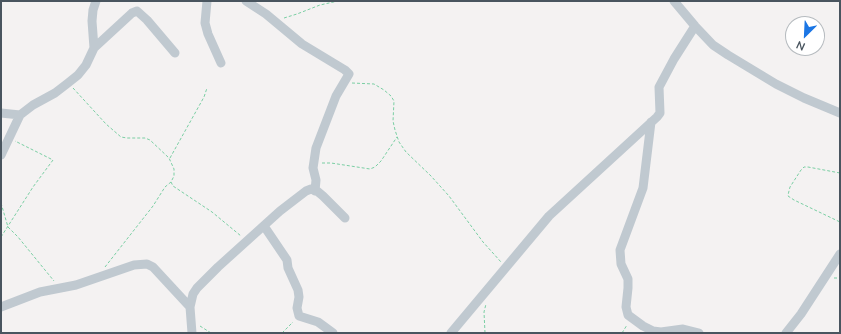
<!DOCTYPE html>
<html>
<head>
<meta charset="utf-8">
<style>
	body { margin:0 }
	#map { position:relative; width:841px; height:334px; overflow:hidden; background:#f4f2f2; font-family:Mulish,sans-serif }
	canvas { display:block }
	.frame { position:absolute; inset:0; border:2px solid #49555f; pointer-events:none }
	.north { position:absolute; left:785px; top:16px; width:40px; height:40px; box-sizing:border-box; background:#fff; border:1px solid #b6bbbf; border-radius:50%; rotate:204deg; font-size:11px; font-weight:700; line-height:16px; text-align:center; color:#49555f }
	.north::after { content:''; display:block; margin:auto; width:14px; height:18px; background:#1b76e5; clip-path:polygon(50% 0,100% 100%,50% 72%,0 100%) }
</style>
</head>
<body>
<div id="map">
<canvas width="841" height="334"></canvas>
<div class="frame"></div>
<div class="north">N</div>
</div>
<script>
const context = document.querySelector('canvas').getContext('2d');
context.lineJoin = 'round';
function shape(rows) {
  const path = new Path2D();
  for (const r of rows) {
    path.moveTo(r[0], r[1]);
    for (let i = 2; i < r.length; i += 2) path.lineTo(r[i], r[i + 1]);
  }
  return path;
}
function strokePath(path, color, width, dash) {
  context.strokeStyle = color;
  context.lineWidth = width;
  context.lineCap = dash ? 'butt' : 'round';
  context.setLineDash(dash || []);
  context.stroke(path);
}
const path = shape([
	[284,18,297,14,320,5,338,1],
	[352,83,374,84,384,90,391,96,394,101,393,121,395,130,399,142,406,152,431,176,449,196,483,242,501,262],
	[73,88,106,124,121,137,127,138,145,138,150,140,169,158,174,169,174,176,171,182,173,186,212,212,241,236],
	[170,158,204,97,207,88],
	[322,163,331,163,370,169,375,167,381,161,397,137],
	[840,173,808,167,804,167,801,170,790,187,788,195,788,196,794,200,840,222],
	[1,203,8,227,18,237,54,281],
	[1,237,33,187,53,160,15,141],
	[105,267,153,206,165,187,171,182],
	[834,278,840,278],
	[200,326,211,333],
	[282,333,293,322],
	[485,333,484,312,486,304],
	[622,333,627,325]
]);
const minor = shape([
	[207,1,205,23,208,34,221,63],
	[246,1,266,14,302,44,345,70,349,74,336,96,316,148,313,168,316,180,315,191],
	[674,1,695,26,713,45,728,55,776,84,804,98,840,113],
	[94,48,132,13,137,11,147,20,175,53],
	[1,113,20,115],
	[651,122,643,188,620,250,621,264,628,279,628,288,626,307,628,315,643,326,653,331,661,332,683,329,699,333],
	[1,155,20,115,33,105,55,93,68,83,78,75,86,65,94,48,92,21,93,10,96,1],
	[264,226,287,260,288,268,298,290,299,297,297,308,299,316,318,322,333,333],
	[1,307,40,292,76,285,134,265,147,264,153,267,190,307,192,333],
	[190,307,193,294,197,288,218,267,280,211,306,191,311,189,317,191,323,196,345,218],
	[451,333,549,216,657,117,660,113,659,87,674,59,695,26],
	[786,333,801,314,840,254]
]);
strokePath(path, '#7acea3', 1, [3, 2]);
strokePath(minor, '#c0c9d0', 9);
</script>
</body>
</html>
